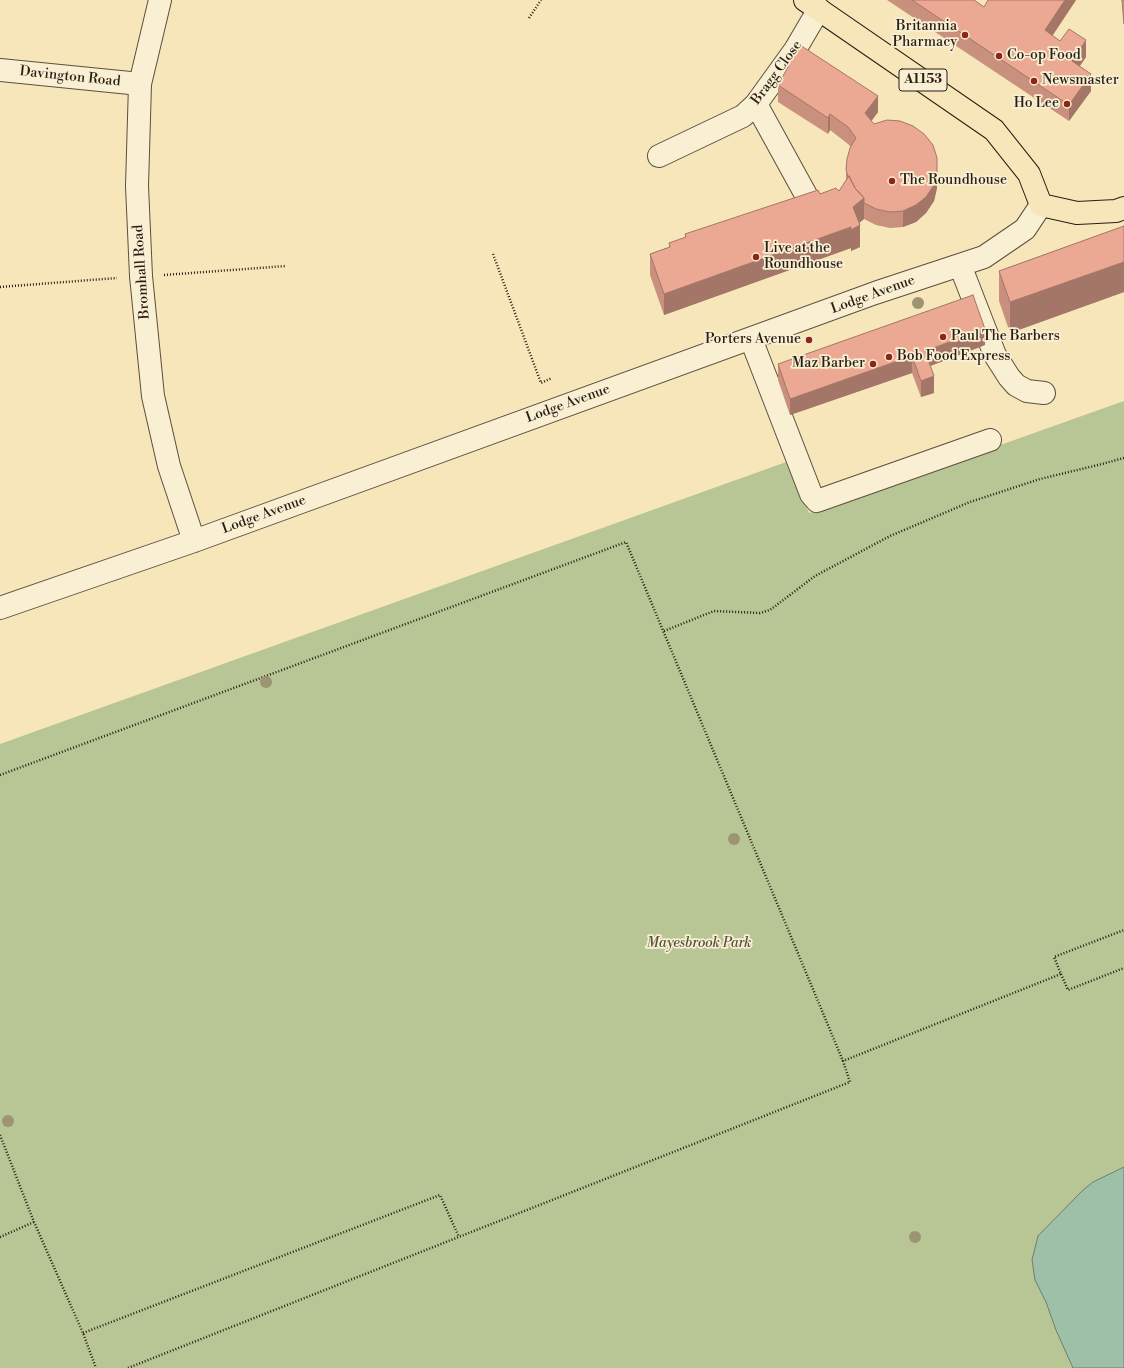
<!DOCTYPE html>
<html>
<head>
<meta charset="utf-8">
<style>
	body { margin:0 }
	canvas { display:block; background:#f6e6b9 }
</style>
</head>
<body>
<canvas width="1124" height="1368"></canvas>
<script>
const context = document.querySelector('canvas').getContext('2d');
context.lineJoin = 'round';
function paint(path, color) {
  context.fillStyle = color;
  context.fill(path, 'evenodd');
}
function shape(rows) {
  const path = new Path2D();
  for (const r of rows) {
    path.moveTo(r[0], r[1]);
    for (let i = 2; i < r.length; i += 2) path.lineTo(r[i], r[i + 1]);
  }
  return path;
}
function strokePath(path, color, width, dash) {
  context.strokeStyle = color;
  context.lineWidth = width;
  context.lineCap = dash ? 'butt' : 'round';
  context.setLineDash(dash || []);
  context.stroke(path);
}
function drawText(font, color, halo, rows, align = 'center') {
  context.font = font + ' "Libre Bodoni",serif';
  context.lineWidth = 3.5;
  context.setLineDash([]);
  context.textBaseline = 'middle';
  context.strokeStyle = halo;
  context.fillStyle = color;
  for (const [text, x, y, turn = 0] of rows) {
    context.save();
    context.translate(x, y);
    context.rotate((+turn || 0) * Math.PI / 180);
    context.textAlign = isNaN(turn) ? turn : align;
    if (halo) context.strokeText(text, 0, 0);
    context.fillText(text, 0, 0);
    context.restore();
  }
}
const green = shape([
	[1124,401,1124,1368,0,1368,0,744,789,461,809,513]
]);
const water = shape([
	[1124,1167,1124,1368,1073,1368,1056,1330,1046,1302,1035,1280,1032,1260,1038,1236,1082,1191,1093,1182,1124,1167]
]);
const path = shape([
	[529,18,541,0],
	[493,254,541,383,552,378],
	[164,275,286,266],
	[0,287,117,278],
	[664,631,714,611,760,613,770,610,815,576,890,536,970,502,1040,479,1098,465,1124,458],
	[0,775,626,542,843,1061],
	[1061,974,1068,990,1124,968],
	[0,1135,34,1222,83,1333,96,1368],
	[0,1237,34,1222],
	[83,1333,440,1195,459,1237],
	[128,1368,850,1082,843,1061,1061,974,1054,957,1124,930]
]);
const minor = shape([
	[160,0,140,84,137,186,141,276,153,396,169,466,194,541],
	[0,70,140,84],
	[756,104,806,195],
	[659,156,743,116,756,104,795,50,819,9],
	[960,265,995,355,1009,377,1016,385,1027,391,1044,393],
	[751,339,811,494,817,501,990,440],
	[0,608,194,541,875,293,984,257,1025,229,1041,205]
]);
const major = shape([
	[805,0,994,130,1029,174,1041,205,1077,213,1116,211,1124,208]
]);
const trees = [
	[918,303],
	[266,682],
	[734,839],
	[8,1121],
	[915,1237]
];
const wall = shape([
	[887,0,975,0,975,1,984,7,1076,0,1052,36,1086,57,1080,66,1091,91,1069,121],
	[778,85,878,112,871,121,937,188,934,201,926,213,916,222,903,227,890,228,876,225,864,219,859,223,860,247,851,251,851,248,664,315,650,275,650,254,669,247,669,243,685,238,685,234,820,194,839,191,846,180,846,170,851,147,848,144,830,130,828,134,778,102],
	[1124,226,1124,292,1010,333,999,301,999,271],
	[985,345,930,366,934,393,921,397,912,373,790,415,778,380,778,364]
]);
const shadedWall = shape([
	[1065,0,1076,0,1045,47,1045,30],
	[1086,40,1086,57,1072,77,1072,61],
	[1091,74,1091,91,1069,121,1069,105],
	[878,96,878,112,865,130,865,113],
	[830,114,830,130,828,134,828,118],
	[937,172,937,188,934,201,926,213,916,222,903,227,903,211],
	[864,198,864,219,853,228,853,207],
	[860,225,860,247,851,251,851,230],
	[851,227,851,248,664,315,664,294],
	[1124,262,1124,292,1010,333,1010,302],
	[985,329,985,345,925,368,925,351],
	[912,356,912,373,790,415,790,399],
	[934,376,934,393,921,397,921,381]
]);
const building = shape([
	[912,0,974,0,984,7,988,0,1065,0,1045,30,1060,41,1069,29,1086,40,1072,61,1091,74,1069,105,912,0],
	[1122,0,1124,0,1124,24,1122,0],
	[800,45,878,96,865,113,874,124,887,120,900,121,913,126,924,134,933,145,937,158,937,172,934,185,926,197,916,205,903,211,890,212,876,209,864,203,864,198,855,188,849,176,848,177,846,170,847,159,850,148,856,138,848,127,830,114,828,118,778,85,800,45],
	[849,176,855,188,864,198,853,207,860,225,851,230,851,227,664,294,650,254,670,247,669,243,686,237,685,234,818,190,820,194,836,188,839,191,849,176],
	[1124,226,1124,262,1010,302,999,271,1124,226],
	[973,295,985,329,925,351,934,376,921,381,912,356,790,399,778,364,973,295]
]);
const markers = [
	[965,35,4,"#8f2418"],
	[999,56,4,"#8f2418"],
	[1034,81,4,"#8f2418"],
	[1067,104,4,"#8f2418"],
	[892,181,4,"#8f2418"],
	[756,257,4,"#8f2418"],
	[943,337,4,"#8f2418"],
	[809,340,4,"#8f2418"],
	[889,357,4,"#8f2418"],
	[873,364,4,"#8f2418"]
];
const shields = [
	[923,80,48]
];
const shieldNames = [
	["A1153",923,80]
];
const poiNames = [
	["Britannia",957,27,"right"],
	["Pharmacy",957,43,"right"],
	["Co-op Food",1007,56],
	["Newsmaster",1042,81],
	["Ho Lee",1059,104,"right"],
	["The Roundhouse",900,181],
	["Live at the",764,249],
	["Roundhouse",764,265],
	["Paul The Barbers",951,337],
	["Porters Avenue",801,340,"right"],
	["Bob Food Express",897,357],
	["Maz Barber",865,364,"right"]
];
const streetNames = [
	["Bragg Close",777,73,-54],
	["Davington Road",70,77,6],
	["Bromhall Road",142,272,-94],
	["Lodge Avenue",873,295,-20],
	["Lodge Avenue",568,404,-20],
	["Lodge Avenue",264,515,-20]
];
const parkNames = [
	["Mayesbrook Park",699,944]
];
paint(green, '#b7c694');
paint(water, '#9ec0a9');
strokePath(water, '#6f7f6e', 1);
strokePath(minor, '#5c4f3f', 24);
strokePath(major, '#291d16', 24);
strokePath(path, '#291d16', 2.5, [1, 2]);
strokePath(minor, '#f9efd2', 22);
strokePath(major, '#f6e6b9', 22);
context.fillStyle = '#9d9474';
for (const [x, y] of trees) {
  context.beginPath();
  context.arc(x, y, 6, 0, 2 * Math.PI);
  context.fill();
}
paint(wall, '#ca907e');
paint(shadedWall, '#a47667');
paint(building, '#eba893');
strokePath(building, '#a47667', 1);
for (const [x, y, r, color] of markers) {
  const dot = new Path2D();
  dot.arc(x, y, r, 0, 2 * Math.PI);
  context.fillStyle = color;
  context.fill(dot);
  strokePath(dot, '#f9efd2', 1.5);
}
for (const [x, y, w] of shields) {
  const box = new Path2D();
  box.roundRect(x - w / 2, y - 11, w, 22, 3);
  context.fillStyle = '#f9efd2';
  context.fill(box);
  strokePath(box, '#291d16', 1);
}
drawText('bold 13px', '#291d16', null, shieldNames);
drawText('14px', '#291d16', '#f9efd2', poiNames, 'left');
drawText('14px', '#291d16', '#f9efd2', streetNames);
drawText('italic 14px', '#54503c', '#f9efd2', parkNames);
</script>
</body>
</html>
